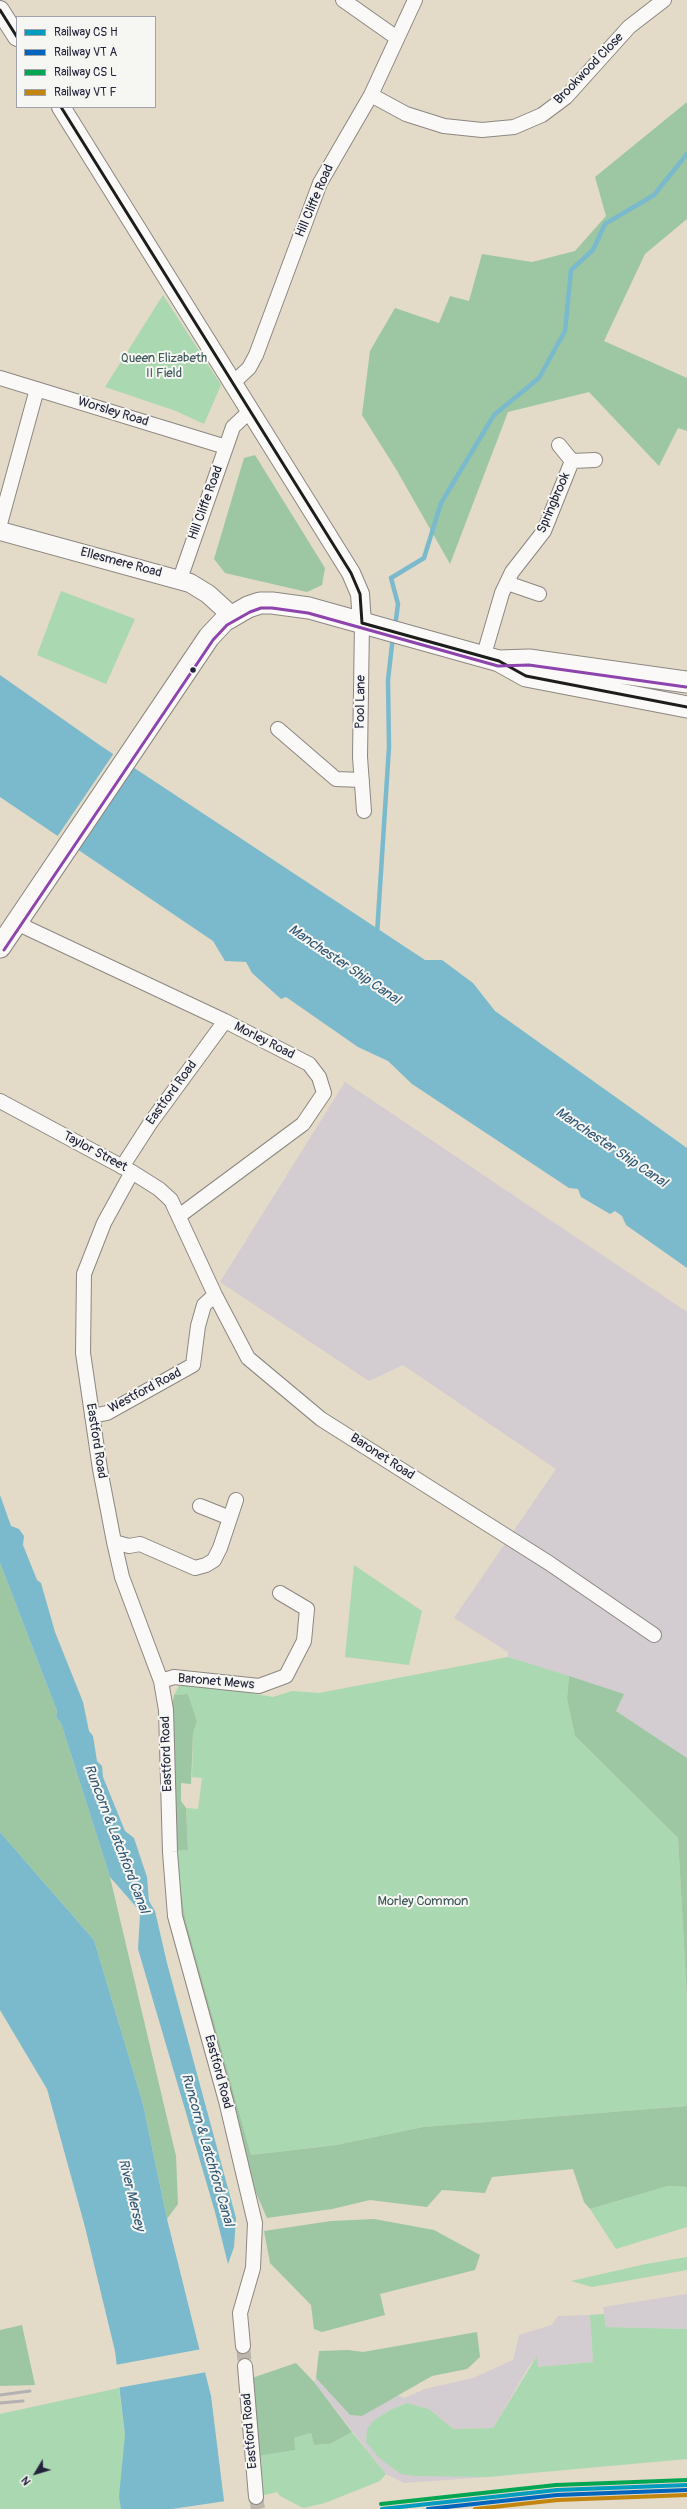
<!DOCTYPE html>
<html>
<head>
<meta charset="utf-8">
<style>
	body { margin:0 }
	#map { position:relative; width:687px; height:2509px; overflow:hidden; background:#e3dac8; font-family:Pangolin,sans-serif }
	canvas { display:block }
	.legend { position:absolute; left:16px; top:16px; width:140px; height:92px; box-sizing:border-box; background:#f6f6f2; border:1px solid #a1a1a9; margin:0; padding:5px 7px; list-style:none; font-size:12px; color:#22223b }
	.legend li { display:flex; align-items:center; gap:8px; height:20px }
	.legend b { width:20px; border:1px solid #a1a1a9 }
	.north { position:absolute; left:16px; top:2453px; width:40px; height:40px; -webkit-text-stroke:3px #f6f6f2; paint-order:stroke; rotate:232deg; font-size:11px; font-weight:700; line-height:16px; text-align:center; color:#22223b }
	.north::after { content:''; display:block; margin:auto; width:14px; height:18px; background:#22223b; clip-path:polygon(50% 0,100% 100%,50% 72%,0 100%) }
</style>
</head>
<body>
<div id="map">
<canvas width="687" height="2509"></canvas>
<ul class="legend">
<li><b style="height:5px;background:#039cbf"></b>Railway CS H</li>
<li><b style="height:5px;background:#0065bd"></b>Railway VT A</li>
<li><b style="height:5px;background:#00a651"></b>Railway CS L</li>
<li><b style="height:5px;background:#c2850f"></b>Railway VT F</li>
</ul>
<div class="north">N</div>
</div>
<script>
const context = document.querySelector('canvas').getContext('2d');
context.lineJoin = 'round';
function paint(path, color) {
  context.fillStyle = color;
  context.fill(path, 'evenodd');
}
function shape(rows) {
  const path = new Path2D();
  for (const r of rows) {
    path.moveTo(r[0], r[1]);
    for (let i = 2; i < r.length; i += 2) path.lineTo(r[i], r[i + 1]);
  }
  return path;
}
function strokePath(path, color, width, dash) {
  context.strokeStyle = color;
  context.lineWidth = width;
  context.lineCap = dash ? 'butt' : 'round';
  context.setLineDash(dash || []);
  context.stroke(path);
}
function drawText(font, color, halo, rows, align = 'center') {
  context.font = font + ' Pangolin,sans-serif';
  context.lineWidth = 4;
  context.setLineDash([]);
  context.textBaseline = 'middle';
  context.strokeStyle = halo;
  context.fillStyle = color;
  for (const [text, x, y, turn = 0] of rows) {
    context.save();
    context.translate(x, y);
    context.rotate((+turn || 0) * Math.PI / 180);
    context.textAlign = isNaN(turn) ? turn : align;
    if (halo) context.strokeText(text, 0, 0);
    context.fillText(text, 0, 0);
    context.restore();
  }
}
const industrial = shape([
	[345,1082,687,1312,687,1758,616,1711,624,1694,508,1657,508,1652,454,1618,556,1469,403,1365,369,1381,220,1282],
	[687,2294,687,2329,606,2327,603,2307],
	[590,2315,593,2362,538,2367,537,2357,529,2366,493,2428,453,2429,429,2409,407,2403,390,2410,373,2421,367,2429,366,2442,379,2458,488,2477,404,2483,386,2474,314,2382,316,2378,350,2415,362,2416,397,2395,404,2398,425,2389,473,2378,513,2360,519,2335,552,2325,558,2316]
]);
const green = shape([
	[163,295,221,385,204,424,176,411,105,387],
	[61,591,135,619,106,684,37,655],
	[354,1565,422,1611,409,1665,345,1657],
	[508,1657,569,1676,567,1699,575,1736,678,1838,687,1999,687,2106,423,2127,336,2145,251,2155,185,1917,176,1851,188,1850,186,1808,198,1809,202,1778,192,1777,193,1733,197,1721,188,1694,174,1695,180,1684,189,1682,273,1697,292,1691,319,1693],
	[668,2186,687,2187,687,2227,616,2249,590,2209],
	[687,2257,687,2270,592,2287,571,2281,646,2264],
	[604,2314,606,2327,687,2329,687,2459,488,2477,416,2476,401,2474,379,2458,366,2442,367,2429,373,2421,390,2410,407,2403,429,2409,453,2429,493,2428,537,2356,538,2367,593,2362,590,2315],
	[119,2388,125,2435,122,2509,0,2509,0,2414],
	[352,2432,386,2474,380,2481,325,2503,303,2508,280,2496,277,2492,256,2497,252,2457,294,2450,294,2438,311,2433,314,2445,330,2444]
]);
const forest = shape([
	[687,102,687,219,645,254,604,341,687,378,687,431,678,428,659,466,589,392,508,412,450,564,396,469,362,415,370,351,395,308,439,323,450,296,469,301,482,254,532,262,575,251,606,216,595,177],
	[255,455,325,568,322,585,307,592,225,573,214,559,244,458],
	[0,1563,57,1711,56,1717,61,1723,110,1877,176,2156,178,2204,167,2219,143,2104,94,1940,0,1832],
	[569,1676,624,1694,616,1711,687,1758,687,1999,678,1838,575,1736,567,1699],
	[188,1694,197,1721,193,1733,191,1784,181,1783,181,1801,186,1808,188,1850,176,1851,185,1917,251,2155,336,2145,423,2127,687,2106,687,2187,668,2186,590,2209,584,2202,573,2169,492,2177,485,2193,442,2190,427,2207,370,2200,332,2209,267,2218,253,2186,175,1916,171,1710,174,1695],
	[374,2219,434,2230,480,2255,475,2270,380,2294,385,2315,322,2332,314,2329,311,2305,270,2263,264,2231,331,2221],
	[22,2325,35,2385,0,2386,0,2330],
	[477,2332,480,2357,467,2369,432,2376,362,2416,350,2415,316,2378,319,2351,348,2350,363,2352],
	[296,2363,314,2382,352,2432,330,2444,314,2445,311,2433,294,2438,295,2450,252,2457,246,2380]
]);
const water = shape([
	[0,675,101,746,425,960,442,960,473,983,495,1011,687,1148,687,1268,626,1225,622,1216,615,1211,610,1214,581,1197,578,1189,569,1188,412,1084,388,1061,358,1047,286,997,281,999,252,973,246,962,225,961,213,941,0,797],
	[0,1495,11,1526,19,1529,24,1536,23,1545,37,1580,41,1583,55,1632,83,1702,89,1731,93,1736,97,1761,102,1766,103,1777,125,1831,134,1838,147,1877,149,1901,155,1911,167,1963,236,2218,234,2247,228,2264,215,2212,138,1949,140,1915,138,1909,110,1877,61,1723,56,1717,57,1711,0,1563],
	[0,1832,94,1940,143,2104,167,2219,211,2396,225,2509,121,2509,119,2497,125,2435,115,2351,85,2227,47,2089,0,2010]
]);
const pier = shape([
	[114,753,128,762,72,847,57,837],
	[202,2349,207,2372,117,2388,115,2365],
	[226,2501,227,2509,172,2509]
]);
const stream = shape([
	[395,627,398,604,391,578,424,558,441,503,494,415,539,378,565,331,571,270,593,250,605,224,654,195,687,154],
	[377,934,389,747,388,680,393,636]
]);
const minorTunnel = shape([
	[243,2346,245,2366],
	[256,2497,258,2509]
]);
const minor = shape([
	[343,0,397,38],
	[371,95,406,114,444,126,482,130,514,127,542,115,566,97,629,27,664,0],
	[0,378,226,447],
	[233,383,249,368,256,355,320,183,371,95,415,0],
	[559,445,572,461,595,460],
	[0,524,37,389],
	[180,579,233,427,250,411],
	[507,583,539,594],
	[362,623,360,757,364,811],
	[483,658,502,593,512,572,544,531,572,461],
	[278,729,336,779,362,780],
	[17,920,27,928,225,1021,309,1064,319,1077,324,1093,303,1124,179,1216],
	[0,1101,132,1172,159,1189,171,1200,215,1295,248,1358,321,1419,549,1563,654,1635],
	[122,1167,151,1122,225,1021],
	[132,1172,104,1223,84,1274,83,1353,100,1469,114,1542,122,1577,161,1681,166,1710,170,1852,175,1916,226,2101,255,2223,253,2268,240,2313,243,2346],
	[92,1416,107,1413,193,1365,198,1326,204,1305,215,1295],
	[200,1506,230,1518],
	[114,1542,129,1546,140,1544,195,1568,206,1565,214,1560,220,1548,236,1500],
	[161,1681,174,1677,259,1686,286,1676,304,1641,307,1609,280,1593],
	[245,2366,256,2497]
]);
const major = shape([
	[0,10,17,37],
	[61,107,351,573,360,594,362,623],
	[0,531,190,583,208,594,231,615]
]);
const highway = shape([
	[499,661,526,676,687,707],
	[0,947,209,637,224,621,248,607,260,603,272,603,309,608,499,661,529,660,687,682]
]);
const rail = shape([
	[0,2395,30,2391],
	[0,2403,23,2401]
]);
const bus1 = shape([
	[0,10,17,37],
	[61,107,351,573,360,594,362,623],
	[362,623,499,661,526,676,687,707]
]);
const bus2 = shape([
	[4,950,213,640,227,625,250,612,261,608,272,608,308,613,498,666,529,665,686,687]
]);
const rail1 = shape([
	[382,2509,557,2490,687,2485]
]);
const rail2 = shape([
	[428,2509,557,2495,687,2490]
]);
const rail3 = shape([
	[381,2504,556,2485,687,2480]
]);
const rail4 = shape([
	[475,2509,558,2500,687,2495]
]);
const markers = [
	[193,670,3.5,"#22223b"]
];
const streetNames = [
	["Brookwood Close",589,69,-46],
	["Hill Cliffe Road",315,201,-67],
	["Worsley Road",113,412,17],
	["Hill Cliffe Road",206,503,-70],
	["Springbrook",554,503,-67],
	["Ellesmere Road",121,563,15],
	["Pool Lane",361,702,-89],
	["Morley Road",264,1041,27],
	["Eastford Road",172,1093,-54],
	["Taylor Street",95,1152,28],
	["Westford Road",145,1391,-28],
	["Eastford Road",96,1441,81],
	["Baronet Road",382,1457,33],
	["Baronet Mews",216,1682,5],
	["Eastford Road",167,1754,-92],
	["Eastford Road",218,2072,75],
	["Eastford Road",250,2431,-95]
];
const parkNames = [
	["Queen Elizabeth",164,359],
	["II Field",164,374],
	["Morley Common",423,1902]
];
const waterNames = [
	["Manchester Ship Canal",344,965,34],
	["Manchester Ship Canal",611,1148,34],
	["Runcorn & Latchford Canal",116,1839,69],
	["Runcorn & Latchford Canal",207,2150,74],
	["River Mersey",131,2195,76]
];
paint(industrial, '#d3ccd1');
paint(green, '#aad8b0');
paint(forest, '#9dc7a3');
paint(water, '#7bbacc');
paint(pier, '#e3dac8');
strokePath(stream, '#7bbacc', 4.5);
strokePath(minorTunnel, '#bcb5ac', 14, [14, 7]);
strokePath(minor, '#8c8782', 16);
strokePath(major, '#8c8782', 20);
strokePath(highway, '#8c8782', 23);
strokePath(minor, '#fbf9f7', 14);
strokePath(major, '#fbf9f7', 18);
strokePath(highway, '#fbf9f7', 21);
strokePath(rail, '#b3b1b2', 3);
strokePath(bus1, '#1d1d1b', 3);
strokePath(bus2, '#8e44ad', 3);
strokePath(rail1, '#039cbf', 4);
strokePath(rail2, '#0065bd', 4);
strokePath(rail3, '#00a651', 4);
strokePath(rail4, '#c2850f', 4);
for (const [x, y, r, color] of markers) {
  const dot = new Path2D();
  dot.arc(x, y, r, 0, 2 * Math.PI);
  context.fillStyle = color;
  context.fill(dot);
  strokePath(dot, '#f6f6f2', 1.5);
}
drawText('13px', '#22223b', '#f6f6f2', streetNames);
drawText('13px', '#3d5858', '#f6f6f2', parkNames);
drawText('italic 14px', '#345976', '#f6f6f2', waterNames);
</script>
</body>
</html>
